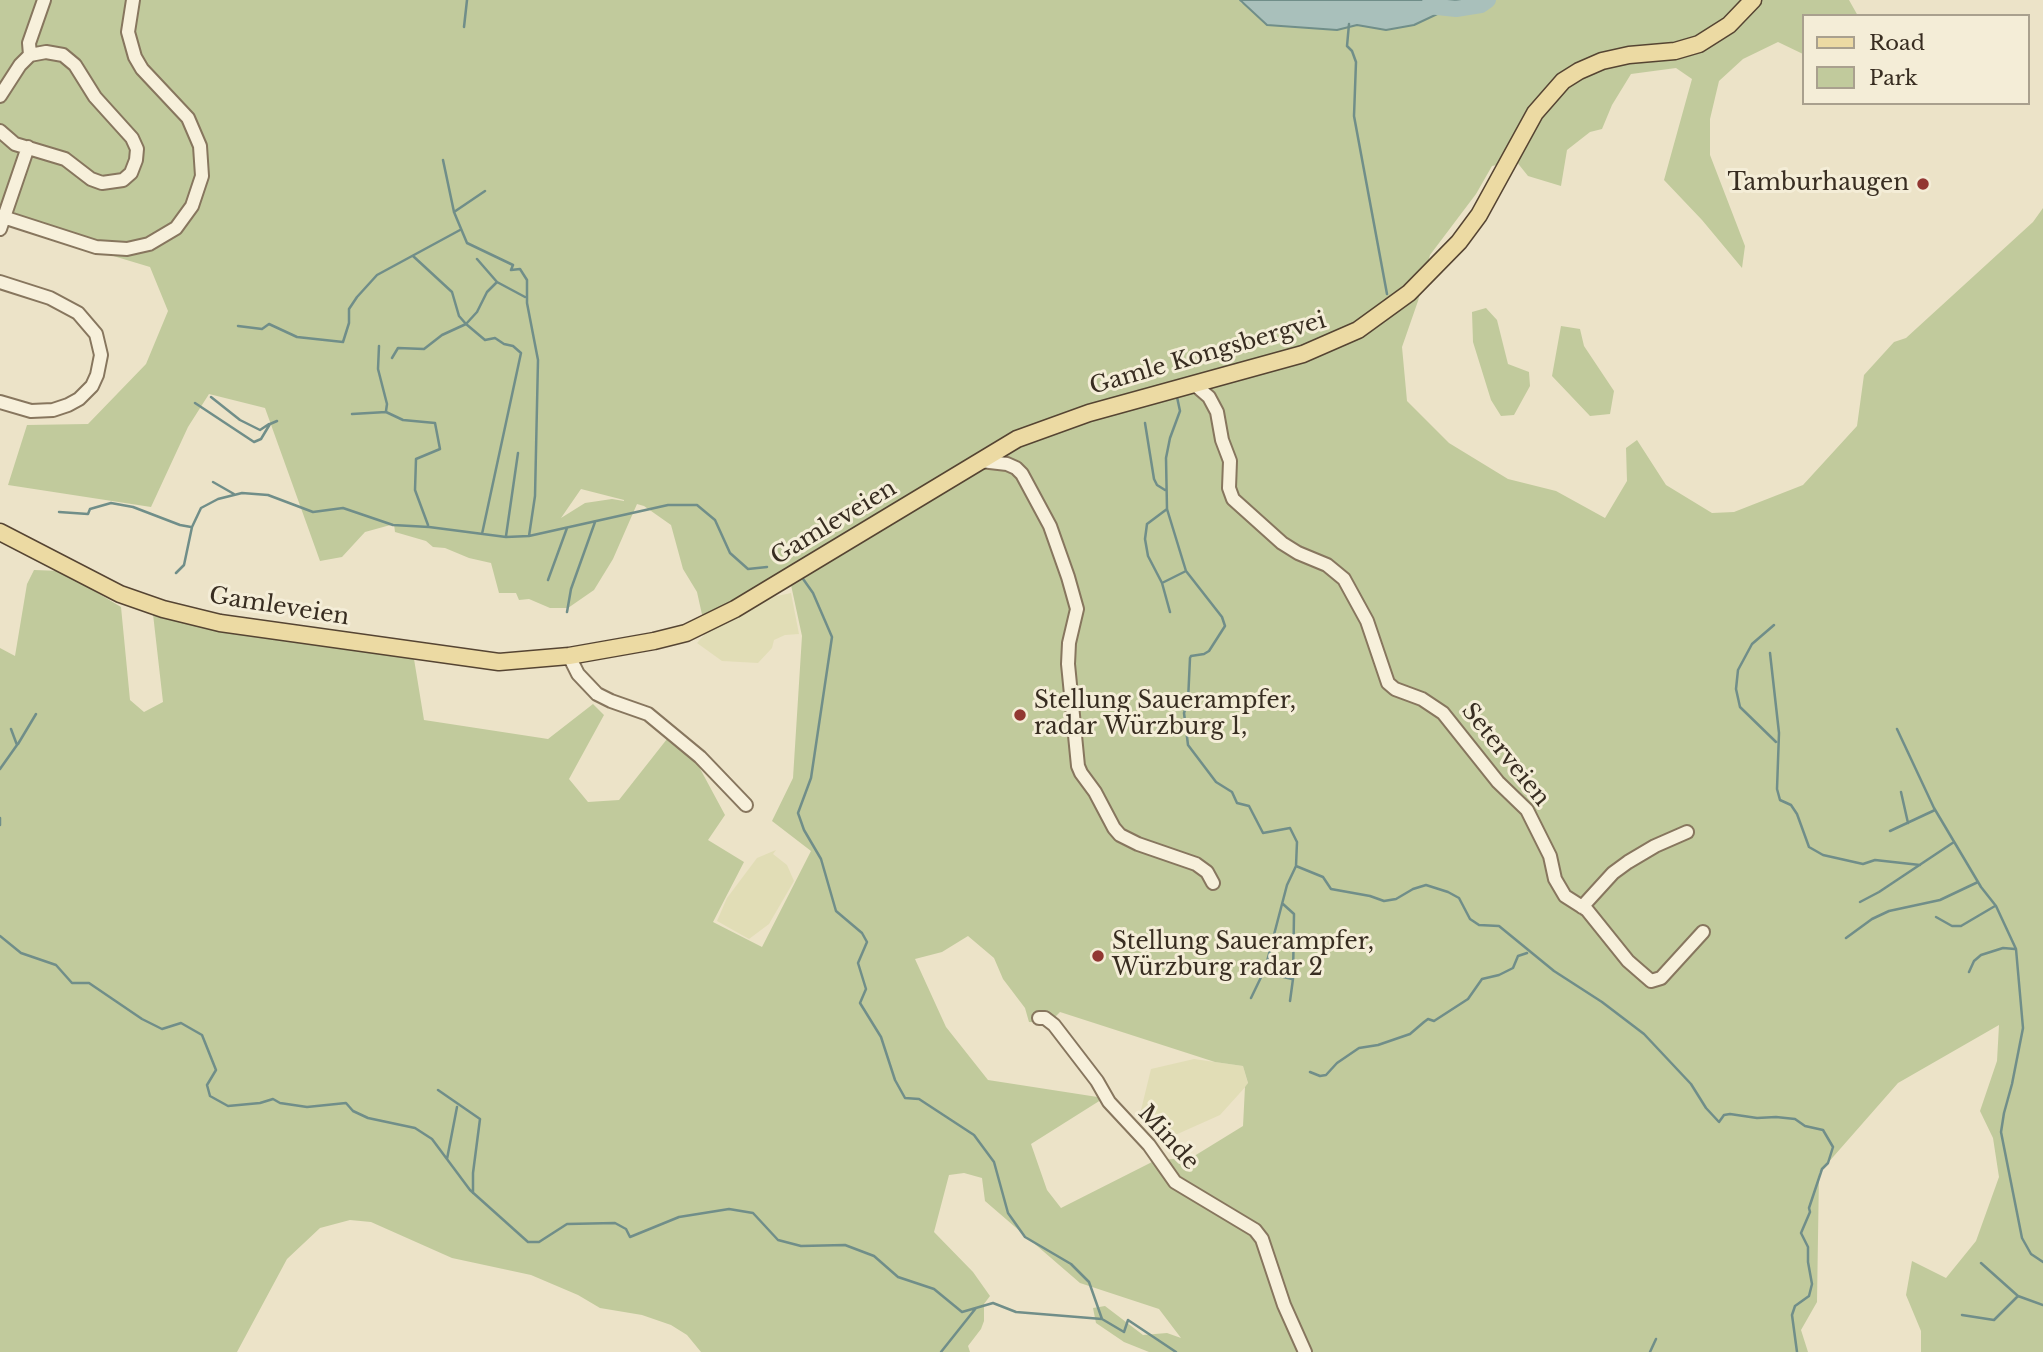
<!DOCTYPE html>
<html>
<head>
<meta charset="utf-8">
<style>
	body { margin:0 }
	#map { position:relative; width:2043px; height:1352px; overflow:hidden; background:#ece3c8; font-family:"Libre Baskerville",serif }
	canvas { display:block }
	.legend { position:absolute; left:1802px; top:14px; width:228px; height:91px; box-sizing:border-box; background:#f4edd7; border:2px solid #a9a08e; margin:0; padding:9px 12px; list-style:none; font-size:21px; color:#382d21 }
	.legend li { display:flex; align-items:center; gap:14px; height:35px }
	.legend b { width:35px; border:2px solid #a9a08e }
</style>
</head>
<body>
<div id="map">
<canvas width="2043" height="1352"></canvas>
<ul class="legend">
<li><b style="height:9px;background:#ecdaa3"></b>Road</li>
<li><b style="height:19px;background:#c1ca9c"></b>Park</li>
</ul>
</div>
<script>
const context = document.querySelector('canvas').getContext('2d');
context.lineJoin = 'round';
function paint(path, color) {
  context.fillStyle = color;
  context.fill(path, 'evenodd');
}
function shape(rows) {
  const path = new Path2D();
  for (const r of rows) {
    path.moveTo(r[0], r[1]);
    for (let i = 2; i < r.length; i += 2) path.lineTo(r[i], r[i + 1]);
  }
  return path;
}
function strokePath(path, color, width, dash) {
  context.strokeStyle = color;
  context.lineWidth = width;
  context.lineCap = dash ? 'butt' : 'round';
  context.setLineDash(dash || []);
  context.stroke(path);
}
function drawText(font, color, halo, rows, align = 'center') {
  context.font = font + ' "Libre Baskerville",serif';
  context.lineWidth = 6;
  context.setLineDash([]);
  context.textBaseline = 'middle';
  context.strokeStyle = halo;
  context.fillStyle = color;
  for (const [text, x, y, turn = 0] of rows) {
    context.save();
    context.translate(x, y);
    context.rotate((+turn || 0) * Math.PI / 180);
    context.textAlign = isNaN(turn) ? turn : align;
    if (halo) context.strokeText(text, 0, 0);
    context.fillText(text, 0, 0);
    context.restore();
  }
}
const farmland = shape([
	[791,593,799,634,785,635,774,640,772,648,758,663,722,661,697,643,711,627,763,599],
	[776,850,773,854,787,865,794,881,769,924,749,939,717,921,727,898,757,858],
	[1194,1059,1243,1066,1248,1084,1220,1115,1173,1136,1158,1137,1141,1110,1151,1069]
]);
const green = shape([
	[0,0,1240,0,1241,3,1337,30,1357,25,1386,30,1414,25,1467,0,1849,0,1858,16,1803,16,1803,54,1778,42,1743,59,1719,81,1710,119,1710,155,1745,246,1742,268,1702,220,1664,180,1692,79,1676,68,1631,74,1612,105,1602,129,1590,132,1567,150,1561,186,1528,176,1516,161,1492,166,1476,194,1430,255,1418,301,1402,347,1407,401,1449,443,1508,479,1556,491,1605,518,1627,481,1626,448,1637,440,1666,485,1712,513,1734,512,1803,485,1857,426,1864,375,1894,342,1906,338,2033,222,2043,208,2043,1352,1921,1352,1921,1331,1906,1295,1912,1261,1946,1278,1976,1241,1999,1177,1993,1138,1980,1111,1997,1061,1999,1025,1898,1083,1819,1173,1817,1302,1801,1330,1808,1352,1149,1352,1124,1342,1096,1323,1093,1308,1105,1306,1143,1335,1167,1333,1181,1338,1159,1309,1080,1283,985,1201,982,1178,964,1173,949,1175,934,1232,973,1272,990,1296,984,1304,984,1321,981,1329,968,1346,970,1352,701,1352,687,1335,671,1325,642,1315,600,1308,578,1295,531,1275,452,1258,371,1222,350,1220,320,1228,287,1259,237,1352,0,1352,0,648,15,656,27,584,34,570,61,571,121,607,130,700,144,712,163,702,153,614,213,628,414,659,424,720,548,739,593,704,604,715,569,779,588,802,619,800,667,739,697,763,725,815,708,840,744,862,713,922,762,947,811,851,772,821,793,778,802,636,788,571,703,619,697,592,683,569,671,525,644,506,637,504,613,559,594,590,568,608,550,608,529,599,519,600,516,593,499,593,491,563,469,558,445,548,433,547,426,541,395,532,394,524,365,532,342,557,320,561,265,408,209,394,188,427,151,507,8,485,27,425,88,424,146,364,168,311,150,267,0,222],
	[581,489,624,500,624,501,612,499,585,503,561,518],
	[968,936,994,958,1003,979,1025,1008,1029,1022,1049,1023,1060,1012,1215,1062,1243,1066,1248,1083,1245,1087,1243,1126,1191,1158,1156,1160,1061,1208,1047,1190,1031,1144,1104,1098,988,1080,946,1027,915,959,942,952],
	[1486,308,1497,320,1508,364,1529,372,1530,386,1514,415,1501,416,1491,400,1473,342,1472,312],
	[1561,326,1580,329,1584,346,1614,391,1610,414,1590,416,1552,376]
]);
const water = shape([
	[1240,0,1467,0,1414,25,1386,30,1357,25,1337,30,1267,25,1240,0]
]);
const stream = shape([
	[1349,24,1347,46,1352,51,1356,62,1354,116,1387,294],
	[464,27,467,0],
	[443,160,454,212,467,243,513,265,511,270,520,269,527,280,527,303,538,360,535,496,529,536],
	[454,212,485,191],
	[413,256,452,292,459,316,466,324,485,340,495,338,504,344,513,346,521,353,482,534],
	[477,259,497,282],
	[238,326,262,329,269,324,297,337,343,342,349,323,349,309,357,297,377,275,460,230],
	[379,346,378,369,387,404,386,411],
	[392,358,398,348,424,349,442,335,466,324,477,312,487,292,497,282,525,297],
	[211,397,240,420,260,430,269,424],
	[1177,397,1180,411,1170,438,1166,458,1167,509,1186,571,1222,617,1225,626,1209,651,1204,654,1191,656,1190,658,1188,701,1184,713,1188,745,1216,782,1232,792,1237,803,1249,806,1263,833,1290,828,1297,842,1296,866,1287,885,1265,969,1251,998],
	[195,403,254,442,261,439,270,424,277,421],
	[352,414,386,412,403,420,435,423,440,449,416,459,415,490,428,525],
	[1145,423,1154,479,1157,485,1165,490],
	[213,482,234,494],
	[1167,509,1147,524,1145,539,1148,556,1162,583,1170,612],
	[59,512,88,514,90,509,111,503,133,507,180,525,191,527],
	[506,536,518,453],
	[176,573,184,565,192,527,201,508,218,499,242,493,268,495,313,512,343,508,393,525,429,527,506,537,529,536,668,505,697,505,715,520,730,553,748,569,767,567],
	[801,576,813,593,832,637,811,778,798,813,804,830,821,859,836,911,862,933,867,942,858,963,866,989,860,1003,881,1037,895,1080,905,1098,919,1099,974,1135,994,1162,1008,1213,1025,1237,1071,1264,1089,1282,1102,1319,1124,1332,1128,1320,1176,1352],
	[548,580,567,528],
	[1162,583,1186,571],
	[567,612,571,589,595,522],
	[1774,625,1752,644,1738,670,1736,689,1740,707,1776,742],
	[1770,653,1779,733,1777,789,1780,800,1791,805,1797,814,1809,847,1823,855,1863,864,1875,860,1920,865],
	[1897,729,1934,808,1981,887,1996,906,2016,949,2023,1028,2012,1084,2004,1113,2001,1132,2022,1238,2031,1254,2043,1262],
	[18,744,36,714],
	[0,769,17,745,11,729],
	[1901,792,1908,823],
	[0,818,0,825],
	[1890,831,1935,810],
	[1296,866,1323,877,1331,889,1370,896,1384,901,1396,899,1413,889,1426,885,1448,892,1459,898,1470,919,1479,925,1499,926,1554,971,1602,1002,1644,1034,1691,1084,1706,1108,1719,1122,1724,1115,1730,1114,1757,1118,1776,1117,1795,1119,1805,1126,1823,1130,1833,1147,1828,1163,1822,1169,1809,1208,1810,1212,1801,1233,1808,1247,1808,1262,1812,1284,1809,1296,1795,1306,1792,1315,1797,1352],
	[1860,902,1879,892,1954,842],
	[1283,904,1294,914,1293,979,1290,1001],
	[1936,917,1952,926,1961,926,1995,906],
	[0,936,21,953,56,965,72,983,89,983,142,1019,162,1029,181,1023,202,1035,216,1070,207,1085,210,1096,228,1106,260,1103,273,1099,280,1103,307,1107,346,1103,353,1111,368,1118,415,1128,432,1139,470,1190,528,1242,539,1242,567,1224,615,1223,626,1229,630,1237,679,1217,729,1209,753,1213,778,1240,801,1246,845,1245,874,1256,898,1277,934,1289,962,1312,993,1303,1016,1312,1102,1319],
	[1846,938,1872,919,1889,911,1940,900,1978,882],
	[1969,972,1974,961,1981,955,2003,948,2015,949],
	[1275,975,1292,979],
	[1310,1072,1320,1076,1326,1075,1337,1063,1359,1048,1378,1045,1410,1034,1424,1022,1428,1019,1434,1021,1468,999,1482,979,1499,975,1513,968,1518,956,1527,953],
	[438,1090,480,1119,473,1173,473,1193],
	[447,1159,457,1107],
	[1981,1263,2018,1296,2043,1305],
	[1962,1315,1994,1320,2018,1296],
	[941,1352,976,1308],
	[1650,1352,1656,1339]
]);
const river = shape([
	[1428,6,1456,9,1481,5,1488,0]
]);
const minor = shape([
	[30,55,29,43,44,0],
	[0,96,20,65,30,55,46,52,63,55,75,65,95,97,132,138,137,149,136,160,131,173,123,180,102,183,91,179,65,159,15,144,0,131],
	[0,216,96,247,127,249,149,244,176,228,192,206,202,176,200,146,188,118,142,69,135,57,128,32,133,0],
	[0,229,28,147],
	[0,282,50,298,78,313,96,334,101,355,97,375,92,386,79,399,68,405,53,410,31,411,0,402],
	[1194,384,1209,397,1217,412,1222,440,1230,461,1229,488,1233,499,1282,543,1298,553,1327,565,1344,579,1367,621,1388,683,1395,689,1422,699,1443,713,1498,782,1527,810,1550,856,1555,879,1565,896,1587,910,1628,961,1651,981,1661,978,1703,932],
	[981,461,1007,464,1016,468,1022,474,1050,526,1068,577,1077,609,1069,643,1068,664,1078,766,1081,773,1095,792,1114,828,1120,835,1138,844,1196,864,1207,872,1213,883],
	[569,656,578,674,597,694,611,701,648,714,700,757,746,805],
	[1582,907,1613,873,1628,862,1655,846,1687,832],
	[1039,1018,1045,1018,1054,1025,1097,1081,1109,1102,1149,1145,1175,1182,1255,1230,1262,1239,1284,1305,1305,1352]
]);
const major = shape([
	[0,532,120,594,163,609,220,623,499,662,569,656,654,641,686,633,735,609,1017,439,1089,413,1303,354,1358,330,1409,293,1459,242,1479,215,1535,113,1563,81,1579,71,1602,61,1629,55,1675,51,1699,44,1729,25,1753,0]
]);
const markers = [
	[1923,184,7,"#923732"],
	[1020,715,7,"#923732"],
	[1098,956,7,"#923732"]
];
const poiNames = [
	["Tamburhaugen",1909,184,"right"],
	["Stellung Sauerampfer,",1034,702],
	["radar Würzburg 1,",1034,728],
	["Stellung Sauerampfer,",1112,943],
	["Würzburg radar 2",1112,969]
];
const streetNames = [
	["Gamle Kongsbergvei",1208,354,-16],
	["Gamleveien",834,523,-31],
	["Gamleveien",279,607,9],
	["Seterveien",1505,755,51],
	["Minde",1168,1138,48]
];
paint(farmland, '#e1ddb6');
paint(green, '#c1ca9c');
paint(water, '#a9c0bb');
strokePath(water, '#708e89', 2);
strokePath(stream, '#708e89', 2.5);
strokePath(river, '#a9c0bb', 16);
strokePath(minor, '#87765e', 16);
strokePath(major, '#554432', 19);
strokePath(minor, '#f7f0db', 12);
strokePath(major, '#ecdaa3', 16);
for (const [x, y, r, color] of markers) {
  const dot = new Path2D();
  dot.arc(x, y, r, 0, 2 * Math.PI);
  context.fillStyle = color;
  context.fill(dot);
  strokePath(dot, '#f4edd7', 2.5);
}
drawText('23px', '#382d21', '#f4edd7', poiNames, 'left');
drawText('23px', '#382d21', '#f4edd7', streetNames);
</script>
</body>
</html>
